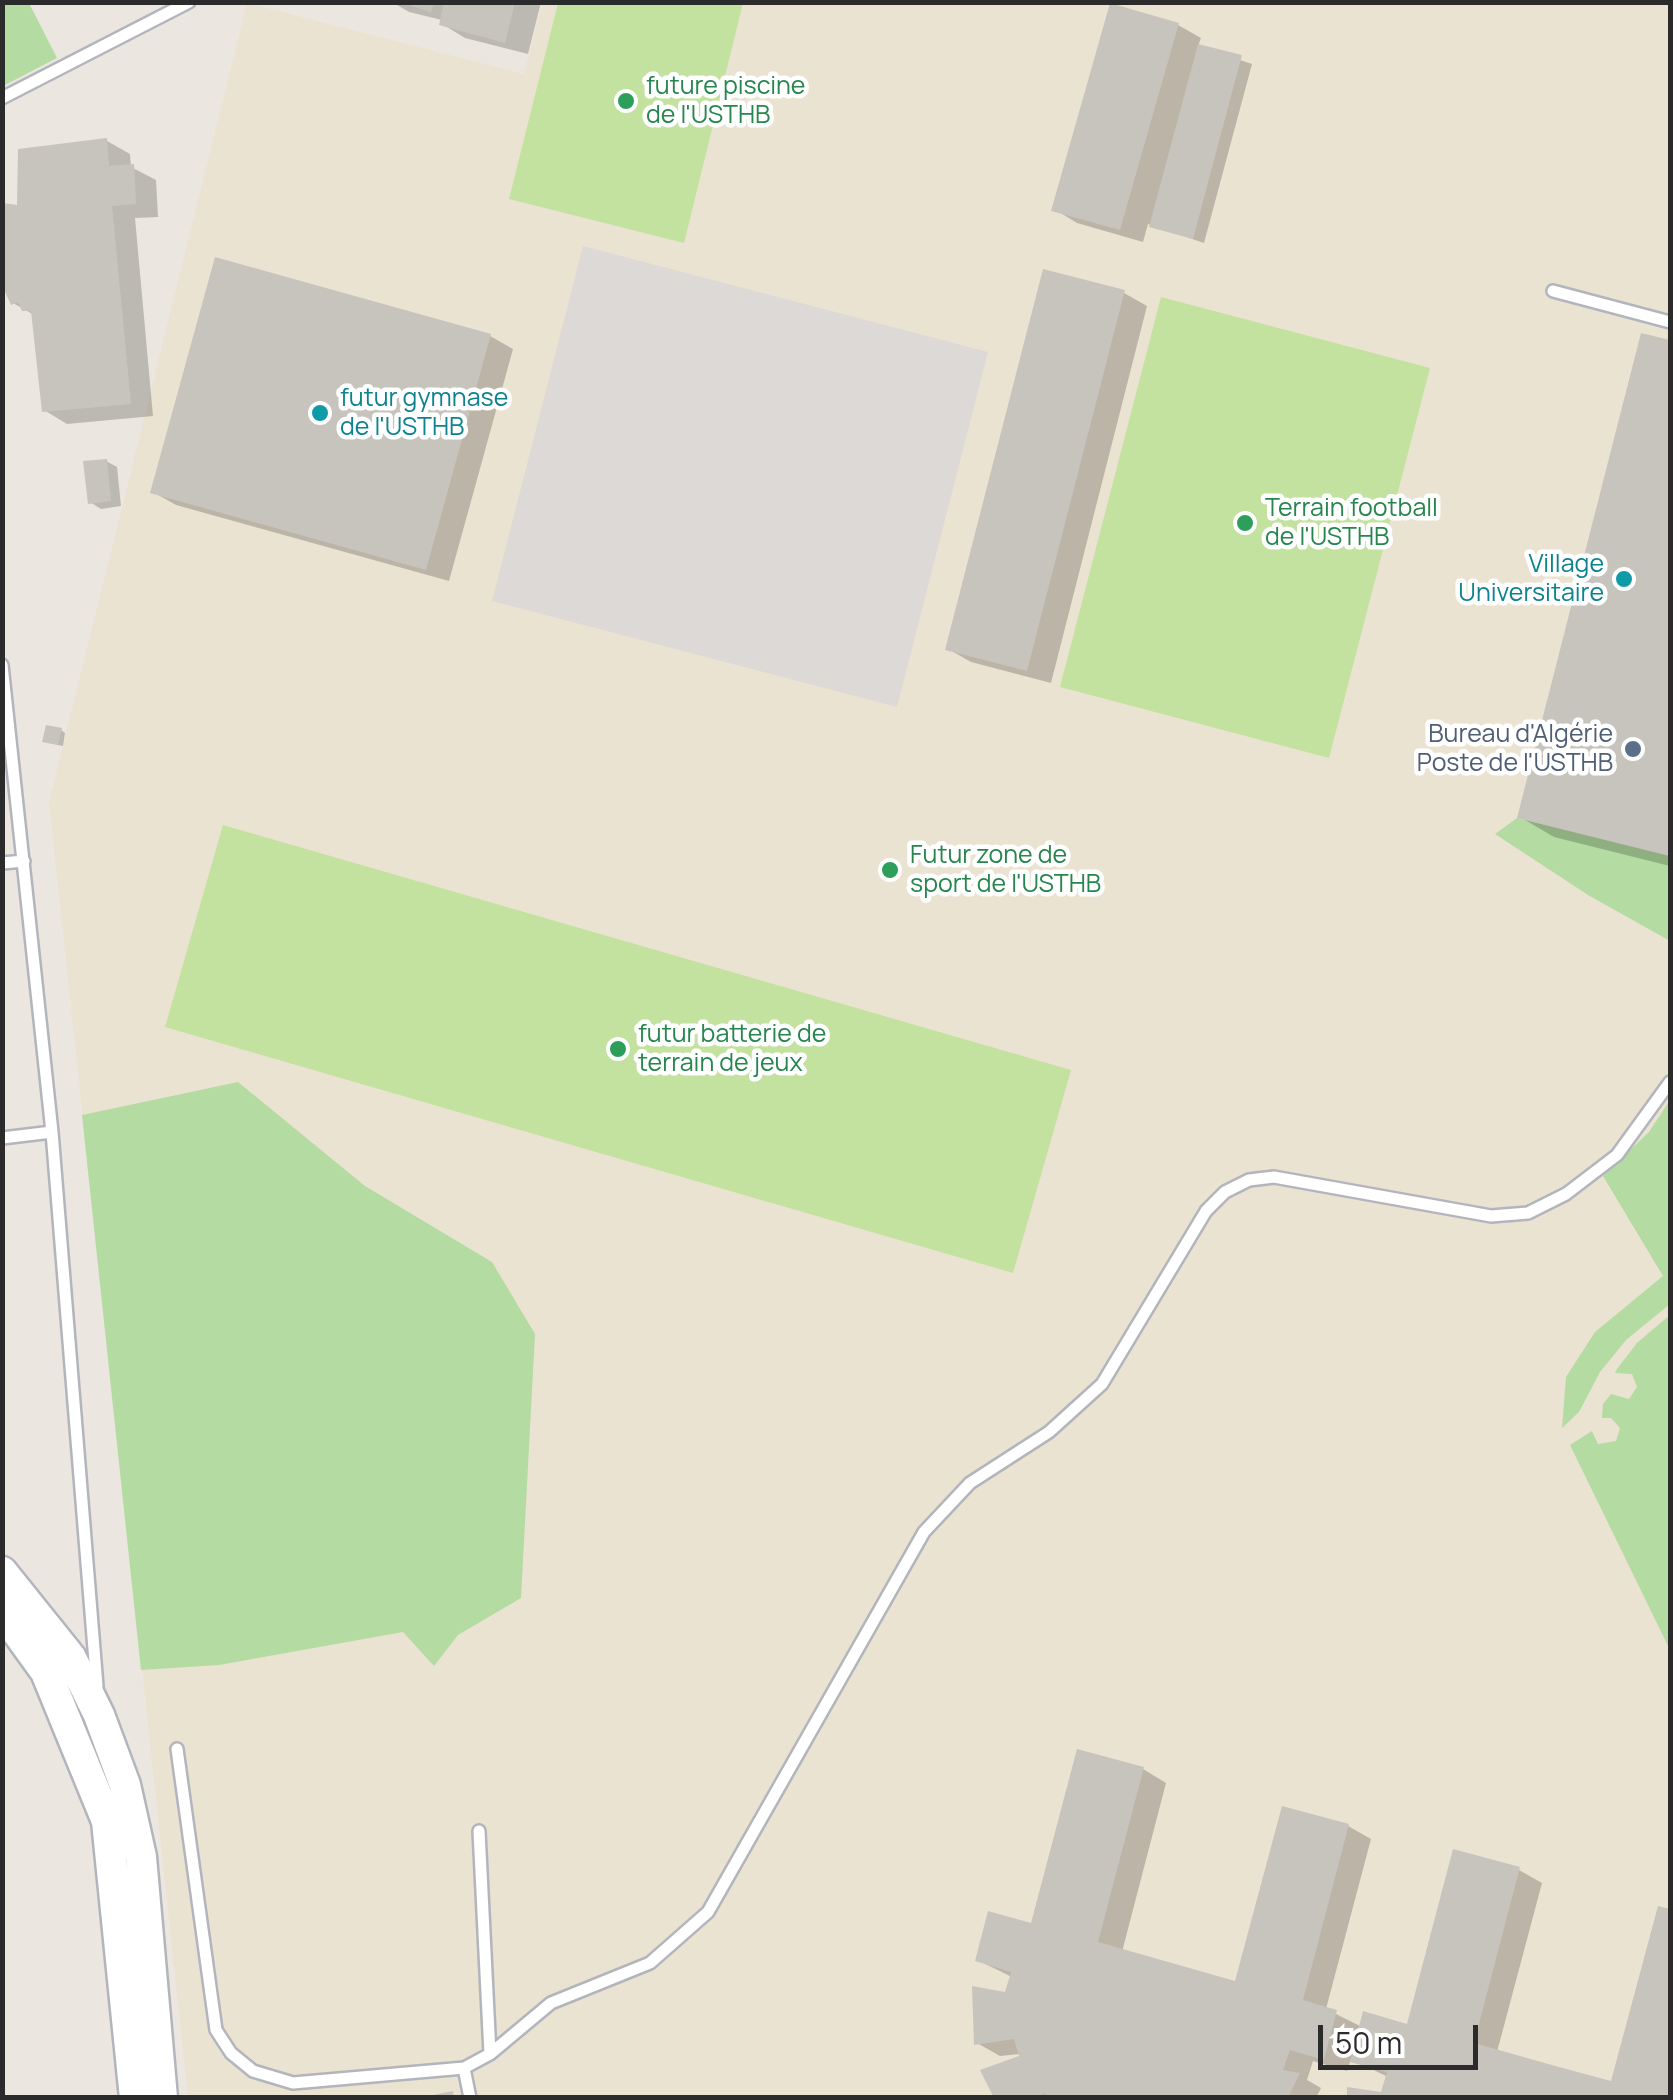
<!DOCTYPE html>
<html>
<head>
<meta charset="utf-8">
<style>
	body { margin:0 }
	#map { position:relative; width:1673px; height:2100px; overflow:hidden; background:#ebe6df; font-family:Manrope,sans-serif }
	canvas { display:block }
	.frame { position:absolute; inset:0; border:5px solid #2b2b2b; pointer-events:none }
	.scale { position:absolute; left:1318px; top:2025px; width:160px; height:45px; box-sizing:border-box; border:5px solid #2b2b2b; border-top:0; padding-left:12px; font-size:30px; line-height:35px; white-space:nowrap; color:#2b2b2b; -webkit-text-stroke:8px #fff; paint-order:stroke }
</style>
</head>
<body>
<div id="map">
<canvas width="1673" height="2100"></canvas>
<div class="frame"></div>
<div class="scale">50 m</div>
</div>
<script>
const context = document.querySelector('canvas').getContext('2d');
context.lineJoin = 'round';
function paint(path, color) {
  context.fillStyle = color;
  context.fill(path, 'evenodd');
}
function shape(rows) {
  const path = new Path2D();
  for (const r of rows) {
    path.moveTo(r[0], r[1]);
    for (let i = 2; i < r.length; i += 2) path.lineTo(r[i], r[i + 1]);
  }
  return path;
}
function strokePath(path, color, width, dash) {
  context.strokeStyle = color;
  context.lineWidth = width;
  context.lineCap = dash ? 'butt' : 'round';
  context.setLineDash(dash || []);
  context.stroke(path);
}
function drawText(font, color, halo, rows, align = 'center') {
  context.font = font + ' Manrope,sans-serif';
  context.lineWidth = 9;
  context.setLineDash([]);
  context.textBaseline = 'middle';
  context.strokeStyle = halo;
  context.fillStyle = color;
  for (const [text, x, y, turn = 0] of rows) {
    context.save();
    context.translate(x, y);
    context.rotate((+turn || 0) * Math.PI / 180);
    context.textAlign = isNaN(turn) ? turn : align;
    if (halo) context.strokeText(text, 0, 0);
    context.fillText(text, 0, 0);
    context.restore();
  }
}
const education = shape([
	[247,3,524,74,542,3,1670,3,1670,2097,188,2097,49,802]
]);
const green = shape([
	[3,2,29,3,57,58,3,86],
	[1517,818,1670,856,1670,941,1588,895,1495,834],
	[238,1082,365,1186,492,1262,535,1334,521,1598,458,1635,434,1666,403,1632,219,1665,141,1670,82,1115],
	[1670,1100,1670,1304,1626,1340,1600,1372,1579,1412,1562,1428,1566,1377,1595,1332,1663,1276,1603,1176,1649,1132],
	[1670,1315,1670,1650,1570,1445,1592,1431,1598,1444,1616,1441,1620,1428,1611,1418,1602,1418,1603,1404,1611,1394,1629,1399,1637,1387,1632,1374,1615,1373,1617,1369,1637,1343]
]);
const pitch = shape([
	[558,3,743,3,684,243,509,199],
	[1161,297,1430,368,1329,758,1060,687],
	[223,825,1071,1070,1013,1273,165,1027]
]);
const plaza = shape([
	[583,246,988,352,897,707,492,601]
]);
const shadow = shape([
	[392,2,541,2,528,54,465,38,442,24,442,20,409,12],
	[1178,25,1201,38,1198,46,1252,64,1204,243,1148,224,1143,242,1077,223,1054,209],
	[107,141,130,154,131,167,156,180,158,217,135,218,153,416,67,424,44,410,34,315,13,303,20,208],
	[1045,272,1124,293,1147,306,1051,683,971,662,948,649],
	[490,336,513,349,449,581,176,505,153,492],
	[1642,336,1670,343,1670,866,1554,837,1520,817],
	[106,461,117,467,121,506,101,509,90,502],
	[61,730,65,733,63,746,49,743],
	[1143,1769,1166,1783,1122,1952,1237,1984,1348,1826,1371,1839,1326,2009,1362,2027,1409,2027,1519,1870,1542,1883,1497,2052,1613,2084,1659,1909,1670,1912,1670,2098,1349,2098,1383,2095,1388,2077,1351,2059,1347,2071,1313,2061,1307,2080,1321,2088,1316,2098,1000,2098,984,2071,1029,2053,1000,2056,977,2043,974,1989,1007,1995,1012,1977,977,1960,1033,1927]
]);
const building = shape([
	[399,2,434,2,431,12],
	[444,2,515,2,505,43,439,25],
	[1110,3,1179,23,1120,230,1051,211],
	[1198,44,1242,55,1193,239,1149,227],
	[107,138,109,166,134,164,136,204,112,206,131,404,42,412,31,311,22,311,18,302,11,305,2,285,2,203,17,205,18,149],
	[215,257,491,334,426,570,150,493],
	[1043,269,1125,290,1027,671,945,650],
	[1641,333,1670,340,1670,856,1517,818],
	[107,459,111,501,88,504,83,461],
	[46,725,62,728,58,745,42,742],
	[1077,1749,1144,1767,1098,1942,1235,1981,1282,1806,1349,1824,1303,2000,1337,2010,1324,2060,1290,2050,1283,2070,1300,2073,1288,2098,1048,2098,1044,2093,1039,2098,993,2096,980,2070,1019,2056,1014,2039,974,2045,972,1986,1005,1992,1011,1972,975,1961,988,1911,1031,1923],
	[1453,1849,1520,1867,1474,2043,1559,2067,1611,2081,1658,1906,1670,1909,1670,2098,1347,2098,1347,2087,1381,2092,1387,2072,1350,2062,1363,2011,1407,2024],
	[453,2091,454,2098,428,2098,428,2096]
]);
const service = shape([
	[2,98,189,2],
	[1553,291,1670,322],
	[2,665,52,1132,97,1686],
	[2,863,24,861],
	[2,1138,52,1132],
	[177,1749,216,2030,231,2053,253,2071,293,2083,464,2068,490,2054,551,2003,650,1963,708,1912,924,1532,970,1483,1049,1432,1102,1384,1206,1211,1225,1192,1249,1180,1274,1177,1491,1216,1528,1213,1566,1194,1617,1155,1670,1082],
	[479,1831,490,2054],
	[464,2068,470,2098]
]);
const secondary = shape([
	[2,1572,71,1658,99,1715,125,1785,141,1857,162,2098],
	[2,1611,46,1672,107,1821,135,2098]
]);
const markers = [
	[626,101,10,"#2e9e5b"],
	[320,413,10,"#0f9aa8"],
	[1245,523,10,"#2e9e5b"],
	[1624,579,10,"#0f9aa8"],
	[1633,749,10,"#5c6f8a"],
	[890,870,10,"#2e9e5b"],
	[618,1049,10,"#2e9e5b"]
];
const leisureNames = [
	["future piscine",646,87],
	["de l'USTHB",646,116],
	["Terrain football",1265,509],
	["de l'USTHB",1265,538],
	["Futur zone de",910,856],
	["sport de l'USTHB",910,885],
	["futur batterie de",638,1035],
	["terrain de jeux",638,1064]
];
const cultureNames = [
	["futur gymnase",340,399],
	["de l'USTHB",340,428],
	["Village",1604,565,"right"],
	["Universitaire",1604,594,"right"]
];
const serviceNames = [
	["Bureau d'Algérie",1613,735],
	["Poste de l'USTHB",1613,764]
];
paint(education, '#ebe3d1');
paint(green, '#b4dba2');
paint(pitch, '#c3e19f');
paint(plaza, '#dcd9d6');
paint(shadow, '#0003');
paint(building, '#c7c4bd');
strokePath(service, '#b3b5bd', 16);
strokePath(secondary, '#b3b5bd', 35);
strokePath(service, '#fff', 11);
strokePath(secondary, '#fff', 30);
for (const [x, y, r, color] of markers) {
  const dot = new Path2D();
  dot.arc(x, y, r, 0, 2 * Math.PI);
  context.fillStyle = color;
  context.fill(dot);
  strokePath(dot, '#fff', 4);
}
drawText('25px', '#27864d', '#fff', leisureNames, 'left');
drawText('25px', '#0d838f', '#fff', cultureNames, 'left');
drawText('25px', '#4e5e75', '#fff', serviceNames, 'right');
</script>
</body>
</html>
